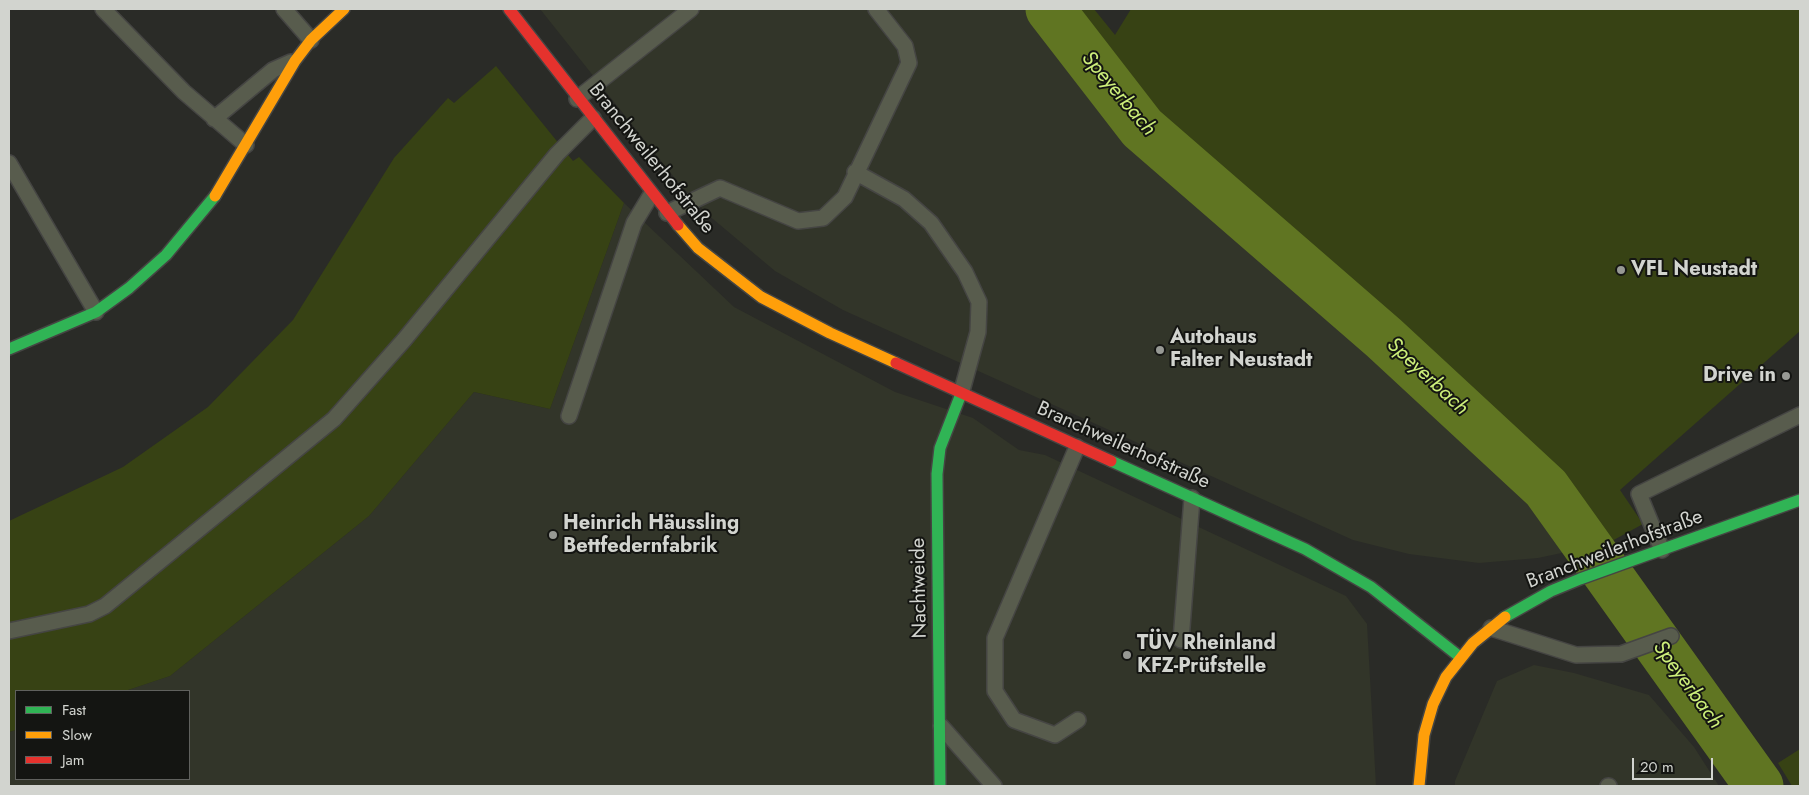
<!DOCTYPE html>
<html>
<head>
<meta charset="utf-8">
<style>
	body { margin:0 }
	#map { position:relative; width:1809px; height:795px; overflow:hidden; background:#2a2b27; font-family:Jost,sans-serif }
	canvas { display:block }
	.frame { position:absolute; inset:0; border:10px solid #d2d4cf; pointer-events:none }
	.legend { position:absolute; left:15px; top:690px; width:175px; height:90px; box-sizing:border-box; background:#141512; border:1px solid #60615e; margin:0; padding:6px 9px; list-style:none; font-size:15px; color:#d2d4cf }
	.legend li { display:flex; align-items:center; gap:10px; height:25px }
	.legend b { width:25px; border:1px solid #60615e }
	.scale { position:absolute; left:1632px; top:758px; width:81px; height:22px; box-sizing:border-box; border:2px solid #d2d4cf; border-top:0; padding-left:6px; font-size:15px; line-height:18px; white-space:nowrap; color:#d2d4cf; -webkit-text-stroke:4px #141512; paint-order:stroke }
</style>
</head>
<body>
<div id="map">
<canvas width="1809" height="795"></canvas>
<div class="frame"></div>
<ul class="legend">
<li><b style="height:6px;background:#30b455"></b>Fast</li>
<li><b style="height:6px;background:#ff9f0a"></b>Slow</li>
<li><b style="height:6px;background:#e5322d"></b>Jam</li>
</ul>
<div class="scale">20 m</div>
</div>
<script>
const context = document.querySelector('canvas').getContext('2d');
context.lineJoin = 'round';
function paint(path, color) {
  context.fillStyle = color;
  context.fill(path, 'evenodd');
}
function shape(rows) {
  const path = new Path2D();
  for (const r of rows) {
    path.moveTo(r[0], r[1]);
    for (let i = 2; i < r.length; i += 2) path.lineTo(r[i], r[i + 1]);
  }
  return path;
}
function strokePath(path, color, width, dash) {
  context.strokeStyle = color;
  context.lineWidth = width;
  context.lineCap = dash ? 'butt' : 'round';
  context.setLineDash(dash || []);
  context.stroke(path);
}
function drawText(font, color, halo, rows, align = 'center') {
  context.font = font + ' Jost,sans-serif';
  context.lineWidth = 4;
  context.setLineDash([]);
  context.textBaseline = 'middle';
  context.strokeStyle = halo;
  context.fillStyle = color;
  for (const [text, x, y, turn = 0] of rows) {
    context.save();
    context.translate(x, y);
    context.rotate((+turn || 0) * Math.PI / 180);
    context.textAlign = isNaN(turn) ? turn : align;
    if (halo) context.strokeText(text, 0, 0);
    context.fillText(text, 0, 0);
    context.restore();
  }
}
const built = shape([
	[540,9,1030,9,1126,128,1536,500,1571,551,1538,558,1479,563,1409,554,1353,540,843,310,775,271,707,214,677,181],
	[624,203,734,307,895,392,973,418,1019,450,1045,455,1346,596,1367,624,1376,786,9,786,9,732,16,730,16,779,189,779,189,691,125,691,170,676,369,516,474,392,550,409],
	[1534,665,1574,673,1649,695,1694,747,1719,786,1455,786,1455,781,1497,681]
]);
const green = shape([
	[1030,9,1094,9,1115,35,1131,9,1800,9,1800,331,1620,490,1643,524,1610,542,1571,551,1536,500,1126,128],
	[496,66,573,161,579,157,624,203,550,409,474,392,369,516,170,676,125,691,16,691,16,730,9,732,9,521,123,467,208,407,293,320,394,158,448,98,454,103],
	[1800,749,1800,786,1792,786,1778,763]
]);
const river = shape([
	[1050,9,1142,128,1384,338,1546,488,1759,786]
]);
const lane = shape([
	[103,9,184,92,246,145],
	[284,9,311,40],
	[577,99,691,9],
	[214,119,273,70,291,62],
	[9,163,96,312],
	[855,172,904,199,931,223,965,272,979,302,978,332,961,394],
	[667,213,720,188,798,221,823,218,845,197,909,63,905,46,876,9],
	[569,416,634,223,651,195],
	[1077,447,995,638,995,691,1014,720,1055,735,1078,720],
	[1662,550,1639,494,1800,415],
	[1491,628,1576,655,1621,654,1671,636],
	[9,631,89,614,105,606,334,419,404,340,557,154,593,118],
	[1181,640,1192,498],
	[941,726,994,786],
	[1608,786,1609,786]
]);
const fast = shape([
	[9,349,96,312,129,288,166,255,215,196],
	[1111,461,1305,549,1371,587,1460,657],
	[1505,617,1551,591,1580,579,1800,500],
	[940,786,937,474,940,448,961,394]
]);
const slow = shape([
	[215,196,295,61,311,40,344,9],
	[678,225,698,248,761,297,830,333,896,363],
	[1419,786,1424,735,1433,704,1446,677,1473,643,1505,617]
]);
const jam = shape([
	[509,9,678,225],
	[896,363,1111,461]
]);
const markers = [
	[1621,270,5,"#979994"],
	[1160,350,5,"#979994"],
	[1786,376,5,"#979994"],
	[553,535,5,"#979994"],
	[1127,655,5,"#979994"]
];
const streetNames = [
	["Branchweilerhofstraße",651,159,51],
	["Branchweilerhofstraße",1123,446,24],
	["Branchweilerhofstraße",1615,550,-21],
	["Nachtweide",920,588,-91]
];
const poiNames = [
	["VFL Neustadt",1631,270],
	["Autohaus",1170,338],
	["Falter Neustadt",1170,361],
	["Drive in",1776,376,"right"],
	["Heinrich Häussling",563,524],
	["Bettfedernfabrik",563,547],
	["TÜV Rheinland",1137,644],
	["KFZ-Prüfstelle",1137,667]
];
const waterNames = [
	["Speyerbach",1118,94,50],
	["Speyerbach",1427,377,43],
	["Speyerbach",1687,685,54]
];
paint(built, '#323529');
paint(green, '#374214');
strokePath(river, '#607522', 49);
strokePath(lane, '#454543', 18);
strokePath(fast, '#454543', 14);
strokePath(slow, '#454543', 14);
strokePath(jam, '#454543', 14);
strokePath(lane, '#585c4d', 15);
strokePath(fast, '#30b455', 11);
strokePath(slow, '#ff9f0a', 11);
strokePath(jam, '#e5322d', 11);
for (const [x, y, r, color] of markers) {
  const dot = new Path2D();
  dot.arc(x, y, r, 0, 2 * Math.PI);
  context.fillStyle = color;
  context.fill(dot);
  strokePath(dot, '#141512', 2);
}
drawText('20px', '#d2d4cf', '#141512', streetNames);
drawText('bold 20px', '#d2d4cf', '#141512', poiNames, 'left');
drawText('italic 21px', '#cdef7a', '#141512', waterNames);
</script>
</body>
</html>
